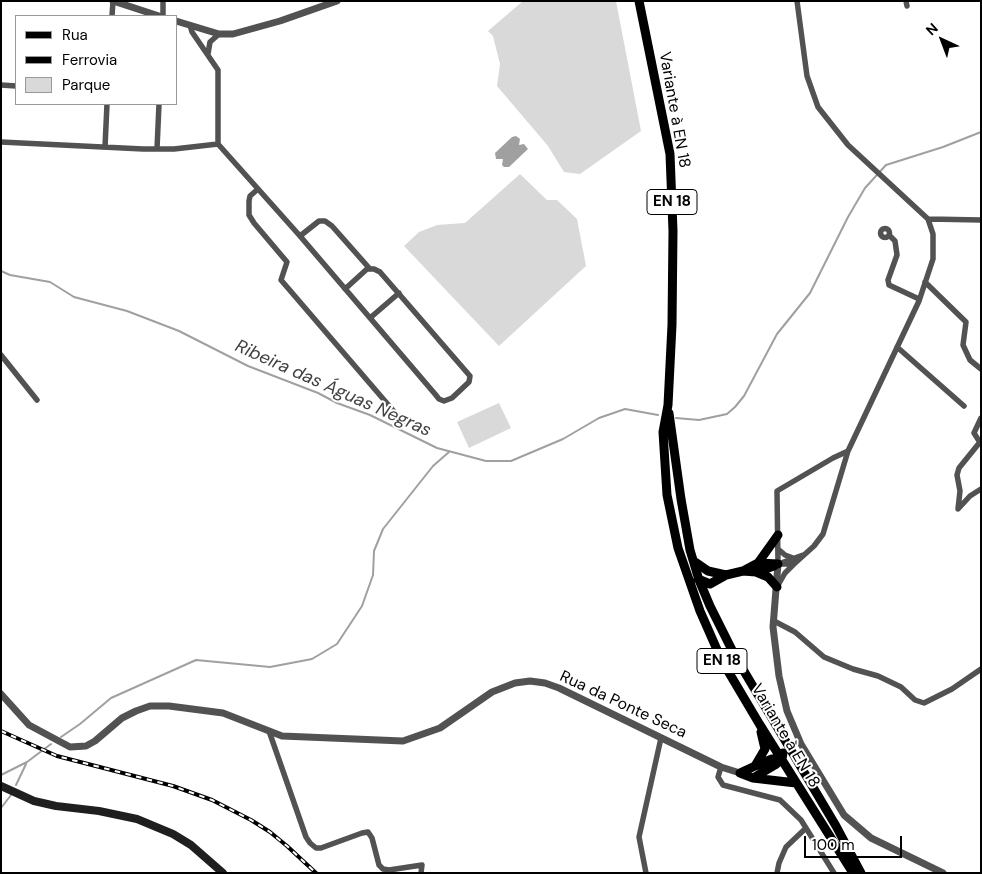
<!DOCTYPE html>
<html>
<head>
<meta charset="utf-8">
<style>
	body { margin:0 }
	#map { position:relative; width:982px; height:874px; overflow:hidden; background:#fff; font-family:"DM Sans",sans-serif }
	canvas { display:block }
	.frame { position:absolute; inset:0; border:2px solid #000; pointer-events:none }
	.legend { position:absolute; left:15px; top:15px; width:162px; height:90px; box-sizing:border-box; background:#fff; border:1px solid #999; margin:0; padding:6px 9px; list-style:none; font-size:15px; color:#000 }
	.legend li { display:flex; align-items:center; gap:10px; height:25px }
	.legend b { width:25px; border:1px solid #999 }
	.north { position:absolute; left:917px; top:15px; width:50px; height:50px; -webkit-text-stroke:4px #fff; paint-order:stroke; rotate:317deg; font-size:14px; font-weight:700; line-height:20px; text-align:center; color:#000 }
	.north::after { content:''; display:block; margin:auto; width:18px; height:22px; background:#000; clip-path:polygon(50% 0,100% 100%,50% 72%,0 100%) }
	.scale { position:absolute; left:804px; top:836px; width:98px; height:22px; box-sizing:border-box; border:2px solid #000; border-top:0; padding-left:6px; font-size:15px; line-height:18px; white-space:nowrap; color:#000; -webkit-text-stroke:4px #fff; paint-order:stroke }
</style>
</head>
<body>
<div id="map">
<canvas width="982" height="874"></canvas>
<div class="frame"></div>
<ul class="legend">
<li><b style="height:6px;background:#000"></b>Rua</li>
<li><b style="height:6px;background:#000"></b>Ferrovia</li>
<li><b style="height:14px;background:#d9d9d9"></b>Parque</li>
</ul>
<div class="north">N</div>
<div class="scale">100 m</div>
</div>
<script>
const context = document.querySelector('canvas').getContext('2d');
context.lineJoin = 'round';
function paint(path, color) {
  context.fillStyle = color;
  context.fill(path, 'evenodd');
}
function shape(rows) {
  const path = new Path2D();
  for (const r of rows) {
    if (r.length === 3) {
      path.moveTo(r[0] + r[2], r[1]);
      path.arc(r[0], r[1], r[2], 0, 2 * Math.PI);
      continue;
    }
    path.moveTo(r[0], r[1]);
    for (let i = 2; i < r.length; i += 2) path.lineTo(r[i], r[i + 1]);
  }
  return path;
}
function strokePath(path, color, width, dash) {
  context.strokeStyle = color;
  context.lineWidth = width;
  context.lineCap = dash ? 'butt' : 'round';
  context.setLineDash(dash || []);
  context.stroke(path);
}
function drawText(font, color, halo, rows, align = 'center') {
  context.font = font + ' "DM Sans",sans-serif';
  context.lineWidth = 4;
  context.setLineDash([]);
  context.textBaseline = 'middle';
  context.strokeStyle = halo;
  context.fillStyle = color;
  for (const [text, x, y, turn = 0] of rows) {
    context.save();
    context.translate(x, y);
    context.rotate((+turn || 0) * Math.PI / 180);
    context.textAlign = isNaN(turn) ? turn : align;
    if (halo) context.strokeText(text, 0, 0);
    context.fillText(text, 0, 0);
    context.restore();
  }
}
const green = shape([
	[523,1,616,1,641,131,580,174,564,172,548,146,497,86,500,64,493,36,488,31],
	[520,174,547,200,557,200,577,219,586,266,499,346,404,246,419,232,437,225,465,223],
	[499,403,511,428,469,448,457,422]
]);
const water = shape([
	[516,136,520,139,519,145,524,144,528,149,509,167,504,167,502,165,503,159,496,159,495,153,512,137]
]);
const stream = shape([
	[1,271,10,275,50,282,74,297,127,311,179,331,248,366,318,393,337,403,370,415,437,448,486,461,511,461,563,439,599,418,625,409,658,415],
	[676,418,699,420,727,414,735,407,744,396,777,334,810,293,848,217,865,188,886,165,943,147,981,132],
	[61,737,80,724,111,698,196,660,270,667,312,659,337,644,362,606,373,575,374,551,383,529,433,466,449,452],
	[1,775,27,762,51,744],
	[16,785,26,764],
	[1,808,11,795]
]);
const minor = shape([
	[906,1,907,6],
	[112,16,113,1],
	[163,16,163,1],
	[190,25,192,32,218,70,218,144,300,236],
	[208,54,210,42,219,34],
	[1,85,16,86],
	[1,142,143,149,174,149,218,144],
	[105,147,107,104],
	[157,149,159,104],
	[258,189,250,196,249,201,249,215,254,223,287,262,281,280,403,422],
	[928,219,981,220],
	[885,233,4.5],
	[889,235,895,241,897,255,888,280,889,285,919,299],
	[925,282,966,322,963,345,970,360,981,369],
	[345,289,367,269,374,269,380,272,470,376,469,382,452,398,444,401,439,399,435,394,300,236,319,221,325,221,332,226,370,269],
	[370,318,399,293],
	[897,347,964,406],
	[1,355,37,400],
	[981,418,974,433,981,444],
	[980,442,959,468,957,475,960,491,958,509,970,496,981,489],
	[778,549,785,555,793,558],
	[781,563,803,555],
	[778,564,794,564,814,546,823,534,848,451,919,301,933,259,933,234,928,219,848,145,818,107,807,76,797,1],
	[778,564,777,491,833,458,848,451],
	[777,587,785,573,794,564],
	[774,621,795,632,824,657,853,669,878,676,901,687,915,700,924,703,952,689,981,669],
	[269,731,306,837,310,843,316,848,321,848,362,833,368,832,372,838,379,865,383,869,389,870,422,865,421,873],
	[721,767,718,777,723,785,780,800,801,820,834,873],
	[646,873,639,837,661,738],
	[777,873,779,863,786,847,806,828]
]);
const tertiary = shape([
	[113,1,159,16],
	[176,21,219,34,233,34,280,21,337,1],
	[778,564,773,627,779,676,787,711,801,744,844,815,871,838,943,873],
	[1,694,29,725,70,747,86,746,95,741,122,718,136,711,150,706,169,706,223,713,282,736,403,741,440,728,492,692,515,683,530,681,545,683,559,688,721,767,740,773]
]);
const secondary = shape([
	[1,786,34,801,56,806,99,811,137,819,173,834,191,845,223,873]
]);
const primary = shape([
	[639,1,670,154,673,231,672,325,668,405,663,432,667,495,678,548,700,611,722,661,760,725,853,873],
	[669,413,681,499,690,550,699,580,710,606,735,656,836,826,861,873],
	[695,562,708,571,726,575],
	[758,563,778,535],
	[743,571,756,572,774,566],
	[756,572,768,577,777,587],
	[698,579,710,584,726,575,743,571,758,563,778,564],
	[755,766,772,759,782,759],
	[740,773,753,778,775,765,782,759,783,753],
	[740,773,755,766,765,749,761,732],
	[753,778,796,783]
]);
const rail = shape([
	[1,731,57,756,173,786,212,800,251,820,270,832,287,846,316,873]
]);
const shields = [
	[672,202,50],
	[722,661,50]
];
const shieldNames = [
	["EN 18",672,202],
	["EN 18",722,661]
];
const streetNames = [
	["Variante à EN 18",674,110,80],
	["Rua da Ponte Seca",623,705,25],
	["Variante à EN 18",785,736,59]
];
const waterNames = [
	["Ribeira das Águas Negras",333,389,24]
];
paint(green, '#d9d9d9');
paint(water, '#a0a0a0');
strokePath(stream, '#a0a0a0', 2);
strokePath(minor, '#525252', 5.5);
strokePath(tertiary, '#525252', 7);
strokePath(secondary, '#1f1f1f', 8);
strokePath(primary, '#000', 9);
strokePath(rail, '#000', 4);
strokePath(rail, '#fff', 2, [5.5]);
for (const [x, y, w] of shields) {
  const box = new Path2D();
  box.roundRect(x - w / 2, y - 12.5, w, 25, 4);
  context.fillStyle = '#fff';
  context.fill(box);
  strokePath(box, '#000', 1);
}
drawText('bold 15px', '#000', null, shieldNames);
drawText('16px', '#000', '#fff', streetNames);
drawText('italic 18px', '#414141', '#fff', waterNames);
</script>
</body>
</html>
